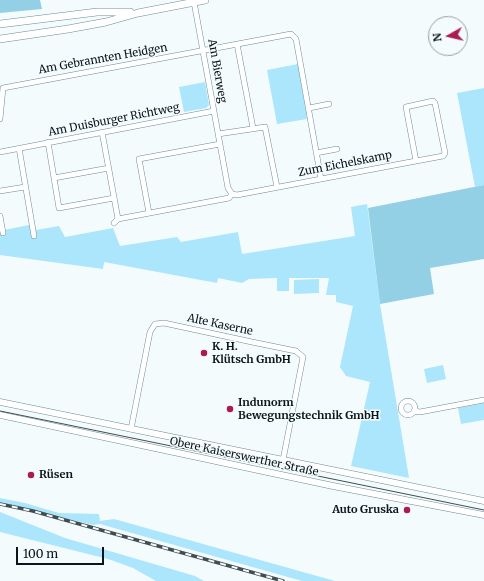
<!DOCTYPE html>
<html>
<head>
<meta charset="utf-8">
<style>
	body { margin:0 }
	#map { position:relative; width:484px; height:581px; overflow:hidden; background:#f4fbfd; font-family:Merriweather,serif }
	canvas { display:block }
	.north { position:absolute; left:428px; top:16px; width:40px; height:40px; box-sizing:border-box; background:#f4fbfd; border:1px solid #969fa3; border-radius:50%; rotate:262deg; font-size:11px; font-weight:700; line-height:16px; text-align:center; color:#0a161b }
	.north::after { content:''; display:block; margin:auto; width:14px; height:18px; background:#ab1a51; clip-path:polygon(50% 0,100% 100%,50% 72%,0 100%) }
	.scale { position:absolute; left:16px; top:547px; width:88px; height:18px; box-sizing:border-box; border:2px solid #0a161b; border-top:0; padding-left:5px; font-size:12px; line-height:14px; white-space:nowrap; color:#0a161b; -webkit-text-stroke:3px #f4fbfd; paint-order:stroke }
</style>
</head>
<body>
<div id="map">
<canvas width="484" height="581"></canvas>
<div class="north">N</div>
<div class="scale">100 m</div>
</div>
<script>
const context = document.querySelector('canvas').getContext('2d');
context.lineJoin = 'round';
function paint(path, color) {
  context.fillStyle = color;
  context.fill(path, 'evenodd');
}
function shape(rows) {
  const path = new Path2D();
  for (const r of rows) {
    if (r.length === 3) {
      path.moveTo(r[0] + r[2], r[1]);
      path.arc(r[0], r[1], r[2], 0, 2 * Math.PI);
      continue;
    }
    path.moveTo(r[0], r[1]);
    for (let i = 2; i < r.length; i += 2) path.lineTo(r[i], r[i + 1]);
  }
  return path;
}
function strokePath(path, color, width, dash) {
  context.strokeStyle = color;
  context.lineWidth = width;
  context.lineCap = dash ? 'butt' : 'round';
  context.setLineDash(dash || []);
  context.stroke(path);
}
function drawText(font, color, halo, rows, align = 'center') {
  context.font = font + ' Merriweather,serif';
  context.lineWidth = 3;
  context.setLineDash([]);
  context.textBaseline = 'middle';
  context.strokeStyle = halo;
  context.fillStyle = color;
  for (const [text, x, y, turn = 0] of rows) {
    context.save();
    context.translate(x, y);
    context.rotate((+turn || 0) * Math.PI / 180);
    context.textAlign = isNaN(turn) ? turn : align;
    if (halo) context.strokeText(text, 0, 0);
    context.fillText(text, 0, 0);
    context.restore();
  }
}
const green = shape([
	[298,64,307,119,277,124,267,70],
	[205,82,209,105,206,108,184,112,179,87],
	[484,88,484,185,475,187,457,93],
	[367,204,380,304,409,478,351,466,370,382,346,376,340,367,353,306,336,302,336,295,326,295,329,278,289,278,289,291,277,291,277,278,249,279,242,283,218,278,217,283,104,262,103,269,0,255,0,224,4,230,29,225,36,230,59,226,65,237,113,228,120,246,177,237,181,242,238,232,242,254,355,236,351,207],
	[319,279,319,293,294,294,294,280],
	[443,365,446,379,427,383,424,369],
	[484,403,484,420,461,424,458,408],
	[0,498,25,503,59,513,99,514,100,521,114,519,335,581,302,581,100,524,93,525,0,503],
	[0,512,65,538,195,576,204,581,156,581,133,568,108,559,0,532]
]);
const forest = shape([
	[0,0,40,0,42,9,0,13],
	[484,185,484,259,430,268,434,294,380,304,368,208]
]);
const minor = shape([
	[194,2,228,188,232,194],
	[237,44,253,128],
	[309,108,329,104],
	[0,119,3,88,291,34,296,39,321,179],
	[102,132,118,219],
	[218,134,265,127,277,187],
	[48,142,59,208,114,198],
	[19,148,34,236],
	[0,152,214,111],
	[316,153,337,149],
	[54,178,109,168],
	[0,191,25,187],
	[149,213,139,159,220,144],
	[0,216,3,233],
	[114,223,118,219,229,198,232,194,237,195,363,171,416,161,443,156,445,153,435,103,433,101,406,107,416,161],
	[408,408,7],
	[414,411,420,412,484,400],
	[131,429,150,332,155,324,164,323,252,342,296,351,303,357,283,460]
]);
const tertiary = shape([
	[0,402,484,501],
	[0,415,333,486,484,515]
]);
const secondary = shape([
	[0,24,97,12,130,12],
	[0,39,68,29,106,22,138,13,205,0]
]);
const tram = shape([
	[0,411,484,510]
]);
const rail = shape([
	[0,504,33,511,283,581]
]);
const markers = [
	[204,353,4,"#ab1a51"],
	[230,409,4,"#ab1a51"],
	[31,475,4,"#ab1a51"],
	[407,510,4,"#ab1a51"]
];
const streetNames = [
	["Am Gebrannten Heidgen",103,59,-10],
	["Am Bierweg",217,71,80],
	["Am Duisburger Richtweg",114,120,-11],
	["Zum Eichelskamp",345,164,-11],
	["Alte Kaserne",220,325,12],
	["Obere Kaiserswerther Straße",244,457,12]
];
const poiNames = [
	["K. H.",212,347],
	["Klütsch GmbH",212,360],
	["Indunorm",238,403],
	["Bewegungstechnik GmbH",238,416],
	["Rüsen",39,475],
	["Auto Gruska",399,510,"right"]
];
paint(green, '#ace6fc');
paint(forest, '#94d0e5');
strokePath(minor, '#6c8a96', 6);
strokePath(tertiary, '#6c8a96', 7);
strokePath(secondary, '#6c8a96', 8);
strokePath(minor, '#fff', 5);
strokePath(tertiary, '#fff', 6);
strokePath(secondary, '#fff', 7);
strokePath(tram, '#424d51', 1);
strokePath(rail, '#424d51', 3.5);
strokePath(rail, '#f4fbfd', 2, [6]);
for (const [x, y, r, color] of markers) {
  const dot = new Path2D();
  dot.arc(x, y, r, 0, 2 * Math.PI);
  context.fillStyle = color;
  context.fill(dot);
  strokePath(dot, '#f4fbfd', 1.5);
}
drawText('11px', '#0a161b', '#f4fbfd', streetNames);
drawText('bold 11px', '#0a161b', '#f4fbfd', poiNames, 'left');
</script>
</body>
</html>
